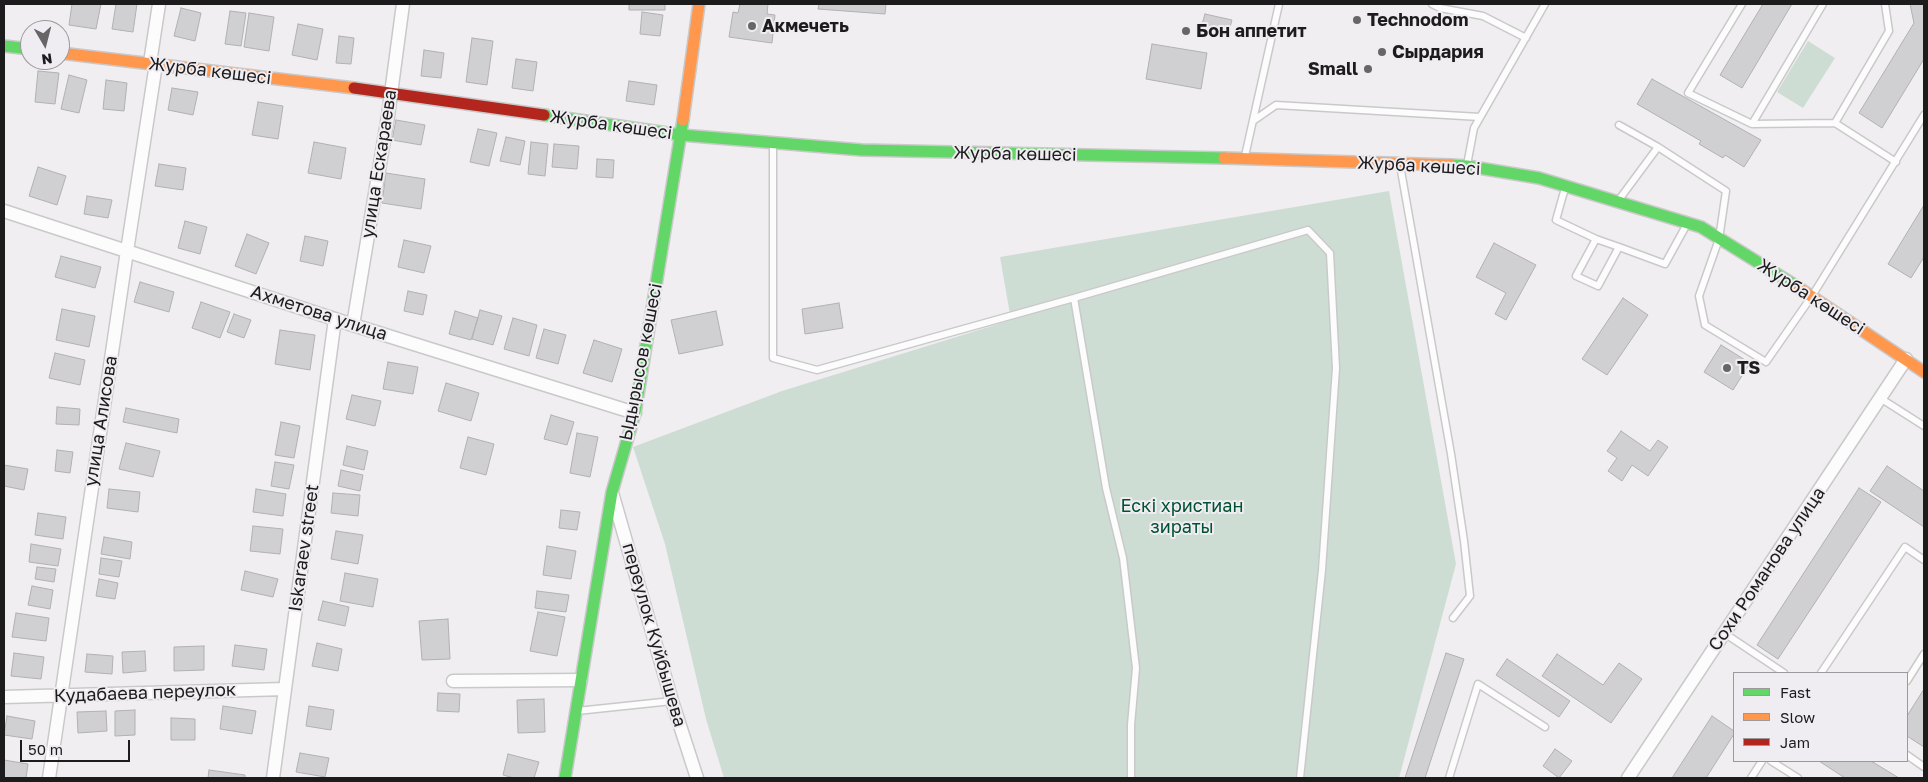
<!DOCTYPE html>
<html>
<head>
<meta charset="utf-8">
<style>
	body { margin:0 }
	#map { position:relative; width:1928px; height:782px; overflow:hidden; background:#f0eef1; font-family:"Golos Text",sans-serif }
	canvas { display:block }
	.frame { position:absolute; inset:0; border:5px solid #1d1c1d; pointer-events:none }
	.legend { position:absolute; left:1733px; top:672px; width:175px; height:90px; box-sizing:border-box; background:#f0edf2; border:1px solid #9c999d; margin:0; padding:6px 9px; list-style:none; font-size:15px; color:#1d1c1d }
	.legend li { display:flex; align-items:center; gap:10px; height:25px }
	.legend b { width:25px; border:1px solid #9c999d }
	.north { position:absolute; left:20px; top:20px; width:50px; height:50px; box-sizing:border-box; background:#f0edf2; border:1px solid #9c999d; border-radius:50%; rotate:172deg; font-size:14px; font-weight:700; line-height:20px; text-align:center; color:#1d1c1d }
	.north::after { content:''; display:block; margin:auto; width:18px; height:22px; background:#676667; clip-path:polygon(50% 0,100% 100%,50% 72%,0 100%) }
	.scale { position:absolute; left:20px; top:740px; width:110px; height:22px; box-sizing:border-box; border:2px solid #1d1c1d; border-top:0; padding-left:6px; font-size:15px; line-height:18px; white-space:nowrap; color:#1d1c1d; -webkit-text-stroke:4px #f0edf2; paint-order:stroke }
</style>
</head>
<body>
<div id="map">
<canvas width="1928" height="782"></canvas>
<div class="frame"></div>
<ul class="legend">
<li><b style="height:6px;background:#63d668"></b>Fast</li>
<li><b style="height:6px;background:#ff974d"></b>Slow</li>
<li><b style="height:6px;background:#b3261e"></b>Jam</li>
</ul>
<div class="north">N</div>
<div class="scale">50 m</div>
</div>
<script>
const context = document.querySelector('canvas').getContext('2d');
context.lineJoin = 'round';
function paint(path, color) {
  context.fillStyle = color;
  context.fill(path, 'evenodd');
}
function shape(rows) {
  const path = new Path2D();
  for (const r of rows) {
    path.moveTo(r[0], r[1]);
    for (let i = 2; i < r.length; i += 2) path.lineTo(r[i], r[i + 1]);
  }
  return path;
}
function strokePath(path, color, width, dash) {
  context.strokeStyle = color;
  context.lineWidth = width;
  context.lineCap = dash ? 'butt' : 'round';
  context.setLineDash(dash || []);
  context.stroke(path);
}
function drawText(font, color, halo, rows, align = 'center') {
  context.font = font + ' "Golos Text",sans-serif';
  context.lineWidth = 4;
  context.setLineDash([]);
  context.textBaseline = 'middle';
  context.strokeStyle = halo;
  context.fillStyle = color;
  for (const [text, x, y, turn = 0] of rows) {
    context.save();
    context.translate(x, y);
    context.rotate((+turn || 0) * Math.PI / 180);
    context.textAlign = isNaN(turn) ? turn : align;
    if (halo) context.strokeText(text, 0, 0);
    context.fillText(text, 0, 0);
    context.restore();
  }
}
const green = shape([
	[1808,41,1835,58,1803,108,1777,92],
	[1389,191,1456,564,1399,778,724,778,706,719,665,544,633,447,782,391,1011,320,1000,257]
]);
const building = shape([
	[72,4,101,4,96,29,69,25,72,4],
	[116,4,137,4,133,32,112,29,116,4],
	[629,4,665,4,665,10,629,10,629,4],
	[740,4,768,4,767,14,775,15,772,43,729,37,733,12,738,13,740,4],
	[819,4,886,4,885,14,818,9,819,4],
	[1763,4,1792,4,1742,88,1720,75,1763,4],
	[1910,4,1924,4,1924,59,1882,128,1859,113,1914,23,1910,4],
	[181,8,201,13,195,41,174,36,181,8],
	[230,11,246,13,241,46,225,44,230,11],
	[642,12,663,15,660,36,640,34,642,12],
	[249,13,274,17,269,51,244,47,249,13],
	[1205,14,1232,20,1228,34,1201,28,1205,14],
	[298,24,323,29,317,60,292,55,298,24],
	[339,36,354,38,351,64,336,63,339,36],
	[472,38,493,41,487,85,466,82,472,38],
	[1152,44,1207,53,1201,89,1146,79,1152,44],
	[424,50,444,53,441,78,421,76,424,50],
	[516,59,537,62,533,91,512,88,516,59],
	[38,71,59,73,55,104,35,102,38,71],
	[69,75,87,80,79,113,61,109,69,75],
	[1652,79,1761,140,1744,167,1725,155,1723,158,1699,144,1701,141,1637,104,1652,79],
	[106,80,127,83,124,111,103,109,106,80],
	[629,81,657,85,654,105,626,101,629,81],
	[172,88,198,92,193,115,168,110,172,88],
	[258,102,283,106,278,139,252,135,258,102],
	[396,120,425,125,421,145,392,140,396,120],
	[478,129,497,133,489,166,470,162,478,129],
	[506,137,525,141,520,165,500,161,506,137],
	[314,142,346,148,341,179,308,173,314,142],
	[531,142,548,144,545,176,528,174,531,142],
	[554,144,579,146,577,169,552,167,554,144],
	[597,159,614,160,613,178,596,177,597,159],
	[159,164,186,168,183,190,155,186,159,164],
	[38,167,66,176,57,205,29,196,38,167],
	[386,173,425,179,421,209,382,203,386,173],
	[87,196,112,200,108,218,84,214,87,196],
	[1924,205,1924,257,1911,278,1888,264,1924,205],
	[185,221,207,227,200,254,178,248,185,221],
	[247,234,269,243,256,274,235,266,247,234],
	[305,236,328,241,323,266,300,261,305,236],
	[404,240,431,246,424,273,398,267,404,240],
	[1494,243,1536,265,1506,320,1495,314,1506,293,1476,277,1494,243],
	[61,256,101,267,95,288,55,277,61,256],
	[140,282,174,292,169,312,134,302,140,282],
	[408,291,427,295,423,315,404,311,408,291],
	[1623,298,1648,315,1607,375,1582,359,1623,298],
	[201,302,230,312,220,338,192,328,201,302],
	[839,303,843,328,805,334,802,309,839,303],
	[62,309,95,316,89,347,56,340,62,309],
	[480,310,502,316,493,345,472,339,480,310],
	[455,311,478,318,471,340,449,334,455,311],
	[716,311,723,345,679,354,671,320,716,311],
	[234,314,251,320,244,338,227,332,234,314],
	[513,318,537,325,529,356,504,349,513,318],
	[544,329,566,335,558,364,536,358,544,329],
	[280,330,315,335,310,370,275,364,280,330],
	[594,340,622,349,612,382,583,373,594,340],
	[1721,345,1750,363,1733,390,1704,372,1721,345],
	[55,353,85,360,80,385,49,378,55,353],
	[388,362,418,367,413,394,383,389,388,362],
	[446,383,479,393,471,421,438,411,446,383],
	[352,395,381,401,375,426,346,419,352,395],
	[57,407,80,409,79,425,56,424,57,407],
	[126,408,179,419,177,433,123,422,126,408],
	[551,415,574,422,567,445,544,439,551,415],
	[281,422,300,426,294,458,275,455,281,422],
	[1621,431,1650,451,1658,440,1668,447,1648,476,1632,465,1622,481,1608,471,1617,458,1607,451,1621,431],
	[577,433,598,437,590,477,570,473,577,433],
	[468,437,494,444,486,475,460,468,468,437],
	[126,443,160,451,153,477,119,469,126,443],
	[347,446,368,451,364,470,343,465,347,446],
	[57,450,73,452,70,473,55,471,57,450],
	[275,462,294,465,289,489,271,486,275,462],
	[4,465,28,469,24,490,4,486,4,465],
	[1887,466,1924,491,1924,527,1870,491,1887,466],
	[341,470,363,475,360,491,338,486,341,470],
	[1859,488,1881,502,1778,659,1757,645,1859,488],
	[109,489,140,492,138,512,107,508,109,489],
	[256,489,286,494,283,516,253,512,256,489],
	[333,493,360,495,358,516,331,513,333,493],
	[561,510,580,512,577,530,559,528,561,510],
	[38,513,66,517,63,539,35,535,38,513],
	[253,526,283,529,280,554,250,551,253,526],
	[336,531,363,535,358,564,331,559,336,531],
	[104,537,132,542,130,559,101,554,104,537],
	[31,544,61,549,58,566,29,562,31,544],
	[547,546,576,551,571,579,543,575,547,546],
	[101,558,122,561,119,577,99,574,101,558],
	[37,567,56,569,54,582,35,579,37,567],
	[245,571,278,579,273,597,241,590,245,571],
	[345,573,378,579,373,607,340,601,345,573],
	[99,579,118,583,115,599,96,596,99,579],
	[32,586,53,590,50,609,28,605,32,586],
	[537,591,569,595,566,612,535,608,537,591],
	[323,601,349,607,345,626,318,620,323,601],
	[538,612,565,617,557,656,530,651,538,612],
	[16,613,49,618,46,641,12,637,16,613],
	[448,619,450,659,422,660,419,621,448,619],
	[317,643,342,649,338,671,312,666,317,643],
	[235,645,267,649,264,670,232,666,235,645],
	[204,646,204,670,174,671,174,647,204,646],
	[145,651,146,671,123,673,122,652,145,651],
	[14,653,44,657,41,679,11,676,14,653],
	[1446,653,1464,659,1425,778,1405,778,1446,653],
	[87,654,113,656,112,674,85,672,87,654],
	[1557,654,1603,685,1619,663,1642,679,1611,723,1542,676,1557,654],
	[1507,659,1570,701,1559,717,1496,675,1507,659],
	[1924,689,1924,747,1907,736,1907,716,1924,689],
	[438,693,460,694,459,712,437,711,438,693],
	[544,699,545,732,518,733,517,700,544,699],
	[223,706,256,711,252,734,220,729,223,706],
	[309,706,334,710,331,730,306,726,309,706],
	[135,710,135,735,115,736,115,711,135,710],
	[106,711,107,731,78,733,77,712,106,711],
	[7,716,35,721,32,739,4,735,7,716],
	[1712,716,1734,731,1734,734,1706,778,1672,778,1712,716],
	[171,718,195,719,195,740,171,740,171,718],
	[1555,749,1572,761,1559,778,1543,766,1555,749],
	[300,753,329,758,325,777,296,772,300,753],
	[508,754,539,762,534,778,514,778,503,775,508,754],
	[4,760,28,764,26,778,4,778,4,760],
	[1819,761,1871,761,1899,778,1845,778,1819,761],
	[209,770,245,775,245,778,208,778,209,770]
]);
const lane = shape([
	[1432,4,1440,8,1483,16,1526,38],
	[1742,4,1688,93,1752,124],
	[1823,4,1752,124,1835,123],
	[1885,4,1889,31,1835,123,1896,162],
	[1253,121,1276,105,1480,117],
	[1619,125,1658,147],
	[773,144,773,358,817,370,1074,298,1106,488,1123,558,1136,668,1131,725,1131,778],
	[1245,156,1279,4],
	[1400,165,1451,454,1464,541,1470,596,1453,618],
	[1467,165,1474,128,1545,4],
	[1565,188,1556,220,1596,239,1576,276,1598,286,1619,247,1665,264,1687,224],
	[1618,201,1658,147,1726,191,1719,239,1699,296,1705,325,1766,362,1812,296,1924,115],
	[1596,239,1619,247],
	[1074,298,1308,230,1330,253,1336,368,1322,570,1300,778],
	[1880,398,1924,426],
	[1724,633,1784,673],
	[1821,673,1905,547,1924,560],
	[1907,681,1924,654],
	[577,711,672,701],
	[1907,755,1924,767],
	[1771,761,1798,778],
	[1449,778,1478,684,1545,727],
	[1751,778,1762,761]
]);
const street = shape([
	[150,63,159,4],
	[4,211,353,325,635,413],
	[353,325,388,116,403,4],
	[613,496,672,701,697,778],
	[453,681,581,680],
	[4,697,285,689],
	[49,778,127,251,156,64],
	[273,778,335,319],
	[1628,778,1906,359]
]);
const fast = shape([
	[4,46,30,49],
	[544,115,681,135,862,150,1224,158],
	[1451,165,1467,166,1539,178,1701,227,1796,286],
	[565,778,612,492,635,413,683,120]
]);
const slow = shape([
	[60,53,354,88],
	[683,120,699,4],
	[1224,158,1451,165],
	[1796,286,1924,372]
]);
const jam = shape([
	[354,88,544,115]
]);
const markers = [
	[1357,20,5,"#676667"],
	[752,26,5,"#676667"],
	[1186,31,5,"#676667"],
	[1382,52,5,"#676667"],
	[1368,69,5,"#676667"],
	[1727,368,5,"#676667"]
];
const poiNames = [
	["Technodom",1367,20],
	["Акмечеть",762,26],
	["Бон аппетит",1196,31],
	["Сырдария",1392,52],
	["Small",1358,69,"right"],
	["TS",1737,368]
];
const streetNames = [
	["Журба көшесі",210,71,7],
	["Журба көшесі",611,125,8],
	["Журба көшесі",1015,154,1],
	["улица Ескараева",379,164,-81],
	["Журба көшесі",1419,166,3],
	["Журба көшесі",1811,297,33],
	["Ахметова улица",319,313,18],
	["Ыдырысов көшесі",641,362,-79],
	["улица Алисова",101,421,-81],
	["Iskaraev street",304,548,-82],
	["Сохи Романова улица",1767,569,-56],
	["переулок Куйбышева",654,635,74],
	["Кудабаева переулок",145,693,-2]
];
const parkNames = [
	["Ескі христиан",1182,506],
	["зираты",1182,527]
];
paint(green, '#ceddd4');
paint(building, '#d0cfd1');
strokePath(building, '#b1b0b2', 1);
strokePath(lane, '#cac9ca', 9);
strokePath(street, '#cac9ca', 15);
strokePath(fast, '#cac9ca', 14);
strokePath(slow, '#cac9ca', 14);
strokePath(jam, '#cac9ca', 14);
strokePath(lane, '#fdfcfd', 6);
strokePath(street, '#fdfcfd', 12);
strokePath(fast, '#63d668', 11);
strokePath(slow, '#ff974d', 11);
strokePath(jam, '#b3261e', 11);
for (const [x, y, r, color] of markers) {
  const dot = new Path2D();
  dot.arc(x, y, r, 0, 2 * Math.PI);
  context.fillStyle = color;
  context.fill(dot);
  strokePath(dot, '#f0edf2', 2);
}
drawText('bold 18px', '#1d1c1d', '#f0edf2', poiNames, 'left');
drawText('18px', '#1d1c1d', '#f0edf2', streetNames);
drawText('18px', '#015232', '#f0edf2', parkNames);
</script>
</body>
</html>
